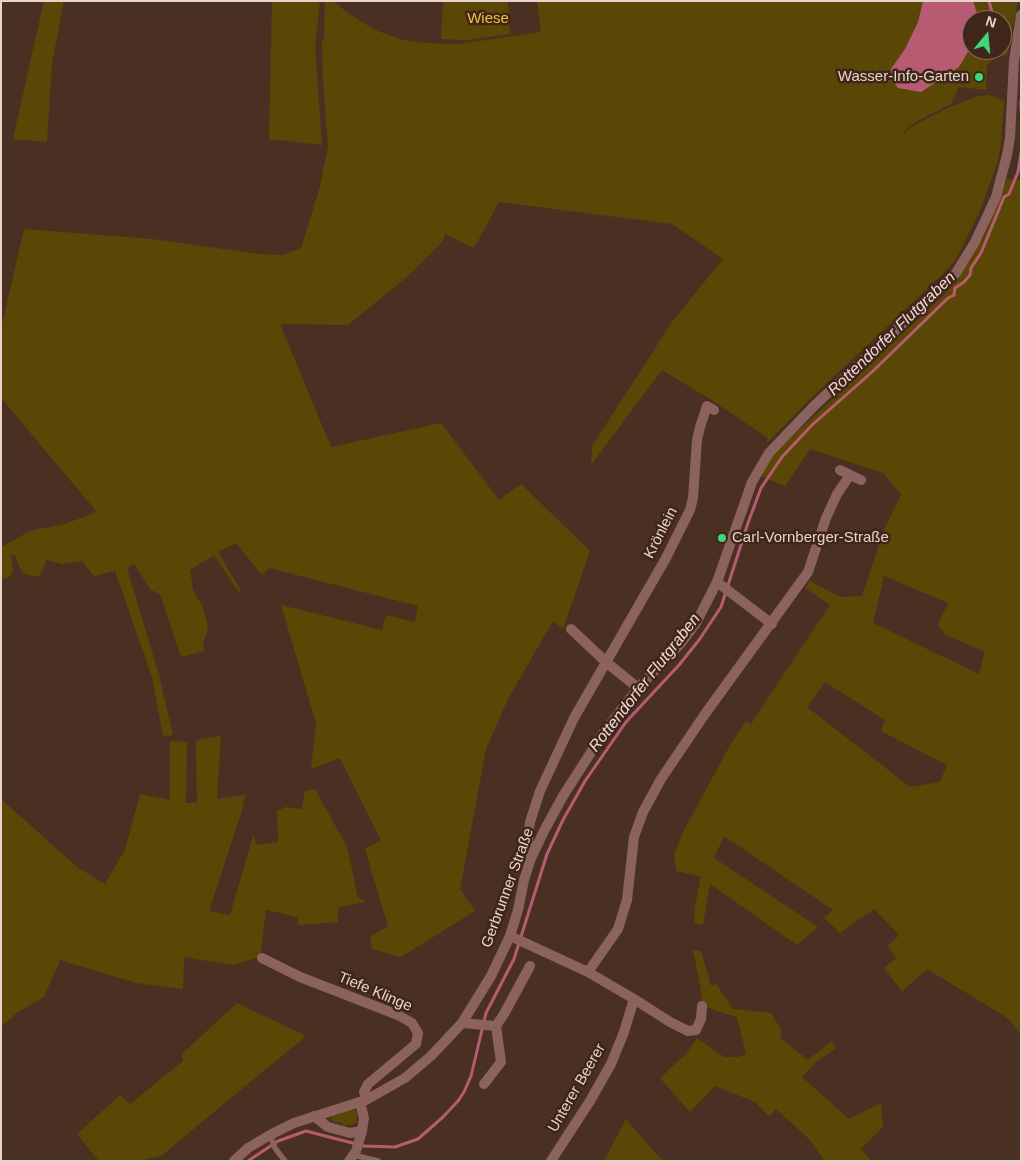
<!DOCTYPE html>
<html>
<head>
<meta charset="utf-8">
<style>
	body { margin:0 }
	#map { position:relative; width:1022px; height:1162px; overflow:hidden; background:#4a3022; font-family:Arial,sans-serif }
	canvas { display:block }
	.frame { position:absolute; inset:0; border:2px solid #e6d4cb; pointer-events:none }
	.north { position:absolute; left:962px; top:10px; width:50px; height:50px; box-sizing:border-box; background:#3f2618; border:1px solid #826c60; border-radius:50%; rotate:17deg; font-size:14px; font-weight:700; line-height:20px; text-align:center; color:#e6d4cb }
	.north::after { content:''; display:block; margin:auto; width:18px; height:22px; background:#3ed77d; clip-path:polygon(50% 0,100% 100%,50% 72%,0 100%) }
</style>
</head>
<body>
<div id="map">
<canvas width="1022" height="1162"></canvas>
<div class="frame"></div>
<div class="north">N</div>
</div>
<script>
const context = document.querySelector('canvas').getContext('2d');
context.lineJoin = 'round';
function paint(path, color) {
  context.fillStyle = color;
  context.fill(path, 'evenodd');
}
function shape(rows) {
  const path = new Path2D();
  for (const r of rows) {
    path.moveTo(r[0], r[1]);
    for (let i = 2; i < r.length; i += 2) path.lineTo(r[i], r[i + 1]);
  }
  return path;
}
function strokePath(path, color, width, dash) {
  context.strokeStyle = color;
  context.lineWidth = width;
  context.lineCap = dash ? 'butt' : 'round';
  context.setLineDash(dash || []);
  context.stroke(path);
}
function drawText(font, color, halo, rows, align = 'center') {
  context.font = font + ' Arial,sans-serif';
  context.lineWidth = 5;
  context.setLineDash([]);
  context.textBaseline = 'middle';
  context.strokeStyle = halo;
  context.fillStyle = color;
  for (const [text, x, y, turn = 0] of rows) {
    context.save();
    context.translate(x, y);
    context.rotate((+turn || 0) * Math.PI / 180);
    context.textAlign = isNaN(turn) ? turn : align;
    if (halo) context.strokeText(text, 0, 0);
    context.fillText(text, 0, 0);
    context.restore();
  }
}
const green = shape([
	[44,1,64,1,52,63,47,142,13,139],
	[272,1,320,1,315,46,322,145,269,139],
	[325,1,333,1,348,13,375,30,402,40,426,43,459,44,541,32,537,1,1018,1,1007,55,996,57,987,65,986,90,959,87,951,104,912,124,903,132,904,133,911,127,950,107,978,96,990,95,1004,101,1001,144,997,164,979,213,956,259,944,273,809,400,766,444,768,438,710,399,662,370,591,465,592,446,672,322,723,259,672,224,499,202,474,248,445,234,443,241,408,276,348,325,280,324,331,447,441,423,499,500,521,484,590,551,563,629,553,621,508,699,486,749,460,889,475,911,401,957,372,949,370,937,388,926,365,849,381,840,340,758,311,769,316,723,281,605,382,630,386,615,415,622,418,606,269,568,262,575,236,543,218,552,240,589,239,593,214,555,190,570,193,590,203,607,208,628,203,643,204,651,181,657,160,594,151,590,134,564,127,568,159,675,173,735,163,736,152,677,115,571,94,576,82,561,63,564,46,560,42,573,36,577,22,573,15,555,11,555,13,572,8,578,1,579,1,547,30,531,65,524,97,512,1,398,1,329,24,229,152,239,259,254,282,255,301,248,319,190,328,147,323,81,322,40,331,41,324,40],
	[972,20,1002,20,1002,50,972,50],
	[443,1,508,1,510,34,468,40,441,39],
	[1007,179,1021,180,1021,1035,1011,1022,1003,1015,927,969,902,991,884,968,896,958,888,946,899,935,874,909,840,933,824,918,833,910,724,836,714,858,818,927,797,945,710,884,703,925,694,923,695,907,701,876,676,871,674,855,683,832,729,747,746,721,751,724,830,605,805,588,810,581,840,597,862,596,884,530,901,494,883,473,810,449,785,486,758,475,770,457,944,295,958,278,984,237],
	[884,576,948,603,938,625,946,635,985,652,979,674,873,623],
	[825,682,885,720,881,731,947,765,940,782,910,787,807,707],
	[221,736,217,799,245,795,241,814,209,911,230,915,253,836,257,845,278,842,277,811,286,807,302,809,305,791,315,789,347,847,358,898,364,900,365,902,338,907,338,922,298,925,298,917,266,910,260,957,232,965,184,957,183,989,136,983,60,960,44,997,18,1012,1,1027,1,799,77,867,105,884,125,850,140,794,170,800,170,741,187,742,186,803,197,803,196,740],
	[693,950,701,951,711,986,716,984,733,1009,771,1013,782,1031,780,1038,808,1060,832,1041,836,1048,815,1063,802,1077,849,1119,881,1103,883,1127,861,1149,871,1161,825,1161,809,1139,776,1109,769,1116,755,1102,715,1086,690,1112,660,1078,686,1054,697,1038,724,1057,738,1057,746,1054,737,1017,702,1006,701,989],
	[237,1003,306,1036,161,1156,136,1161,99,1161,77,1134,120,1095,130,1104,183,1061,182,1054],
	[352,1110,355,1110,357,1112,357,1121,355,1124,343,1126,342,1123,336,1122,335,1123,331,1119,332,1116],
	[626,1119,653,1150,663,1161,604,1161]
]);
const water = shape([
	[923,1,973,1,979,19,972,20,972,45,959,67,921,92,898,88,892,80,891,69,905,49,918,22]
]);
const stream = shape([
	[989,1,994,20],
	[1002,45,1002,46],
	[1021,100,1021,110],
	[248,1161,278,1141,306,1131,364,1146,395,1147,418,1139,443,1117,458,1101,464,1092,471,1076,486,1013,514,959,547,854,563,820,585,781,626,722,679,665,699,640,721,607,748,523,761,488,782,457,812,425,872,372,948,298,954,295,955,288,964,282,970,275,971,268,981,253,1004,197,1009,194,1018,172,1021,153]
]);
const service = shape([
	[270,1135,275,1148,285,1161],
	[353,1155,378,1161]
]);
const minor = shape([
	[850,475,861,480],
	[717,582,772,624],
	[571,629,606,662,638,688],
	[531,858,527,848,530,822,540,791,574,718,666,558,690,510,693,498,697,440,700,427,707,406,714,410],
	[510,936,588,972,634,999,624,1032,611,1064,590,1101,551,1161],
	[262,958,300,977,398,1015,412,1023,418,1033,416,1044,368,1084,364,1092,366,1100],
	[588,972,618,929,627,900,634,837,643,812,661,779,705,714,808,572,826,518,837,494,850,475,840,470],
	[634,999,670,1022,688,1031,696,1030,701,1019,702,1006],
	[462,1023,496,1026,501,1062,484,1084],
	[496,1026,504,1014,530,966],
	[314,1116,328,1127,350,1133,362,1131],
	[349,1161,356,1151,362,1131,364,1118,360,1102]
]);
const tertiary = shape([
	[234,1161,248,1148,270,1135,294,1123,366,1100,405,1078,431,1056,462,1023,491,976,510,936,518,910,524,880,531,858,545,829,563,796,604,732,638,688,681,643,696,623,717,582,752,482,769,453,814,406,944,285,956,273,975,242,996,197,1007,155,1010,138,1014,61,1021,15]
]);
const markers = [
	[979,77,5,"#3ed77d"],
	[722,538,5,"#3ed77d"]
];
const parkNames = [
	["Wiese",488,19]
];
const poiNames = [
	["Wasser-Info-Garten",969,77],
	["Carl-Vornberger-Straße",732,538,"left"]
];
const streetNames = [
	["Krönlein",661,533,-63],
	["Gerbrunner Straße",508,888,-70],
	["Tiefe Klinge",375,992,23],
	["Unterer Beerer",577,1088,-60]
];
const waterNames = [
	["Rottendorfer Flutgraben",892,334,-44],
	["Rottendorfer Flutgraben",645,683,-52]
];
paint(green, '#5a4705');
paint(water, '#b75b72');
strokePath(stream, '#b75b72', 3);
strokePath(service, '#8b625d', 5.5);
strokePath(minor, '#8b625d', 10);
strokePath(tertiary, '#8b625d', 10);
for (const [x, y, r, color] of markers) {
  const dot = new Path2D();
  dot.arc(x, y, r, 0, 2 * Math.PI);
  context.fillStyle = color;
  context.fill(dot);
  strokePath(dot, '#3f2618', 2);
}
drawText('15px', '#eec13b', '#3f2618', parkNames);
drawText('15px', '#e6d4cb', '#3f2618', poiNames, 'right');
drawText('15px', '#e6d4cb', '#3f2618', streetNames);
drawText('italic 16px', '#f3d8dc', '#3f2618', waterNames);
</script>
</body>
</html>
